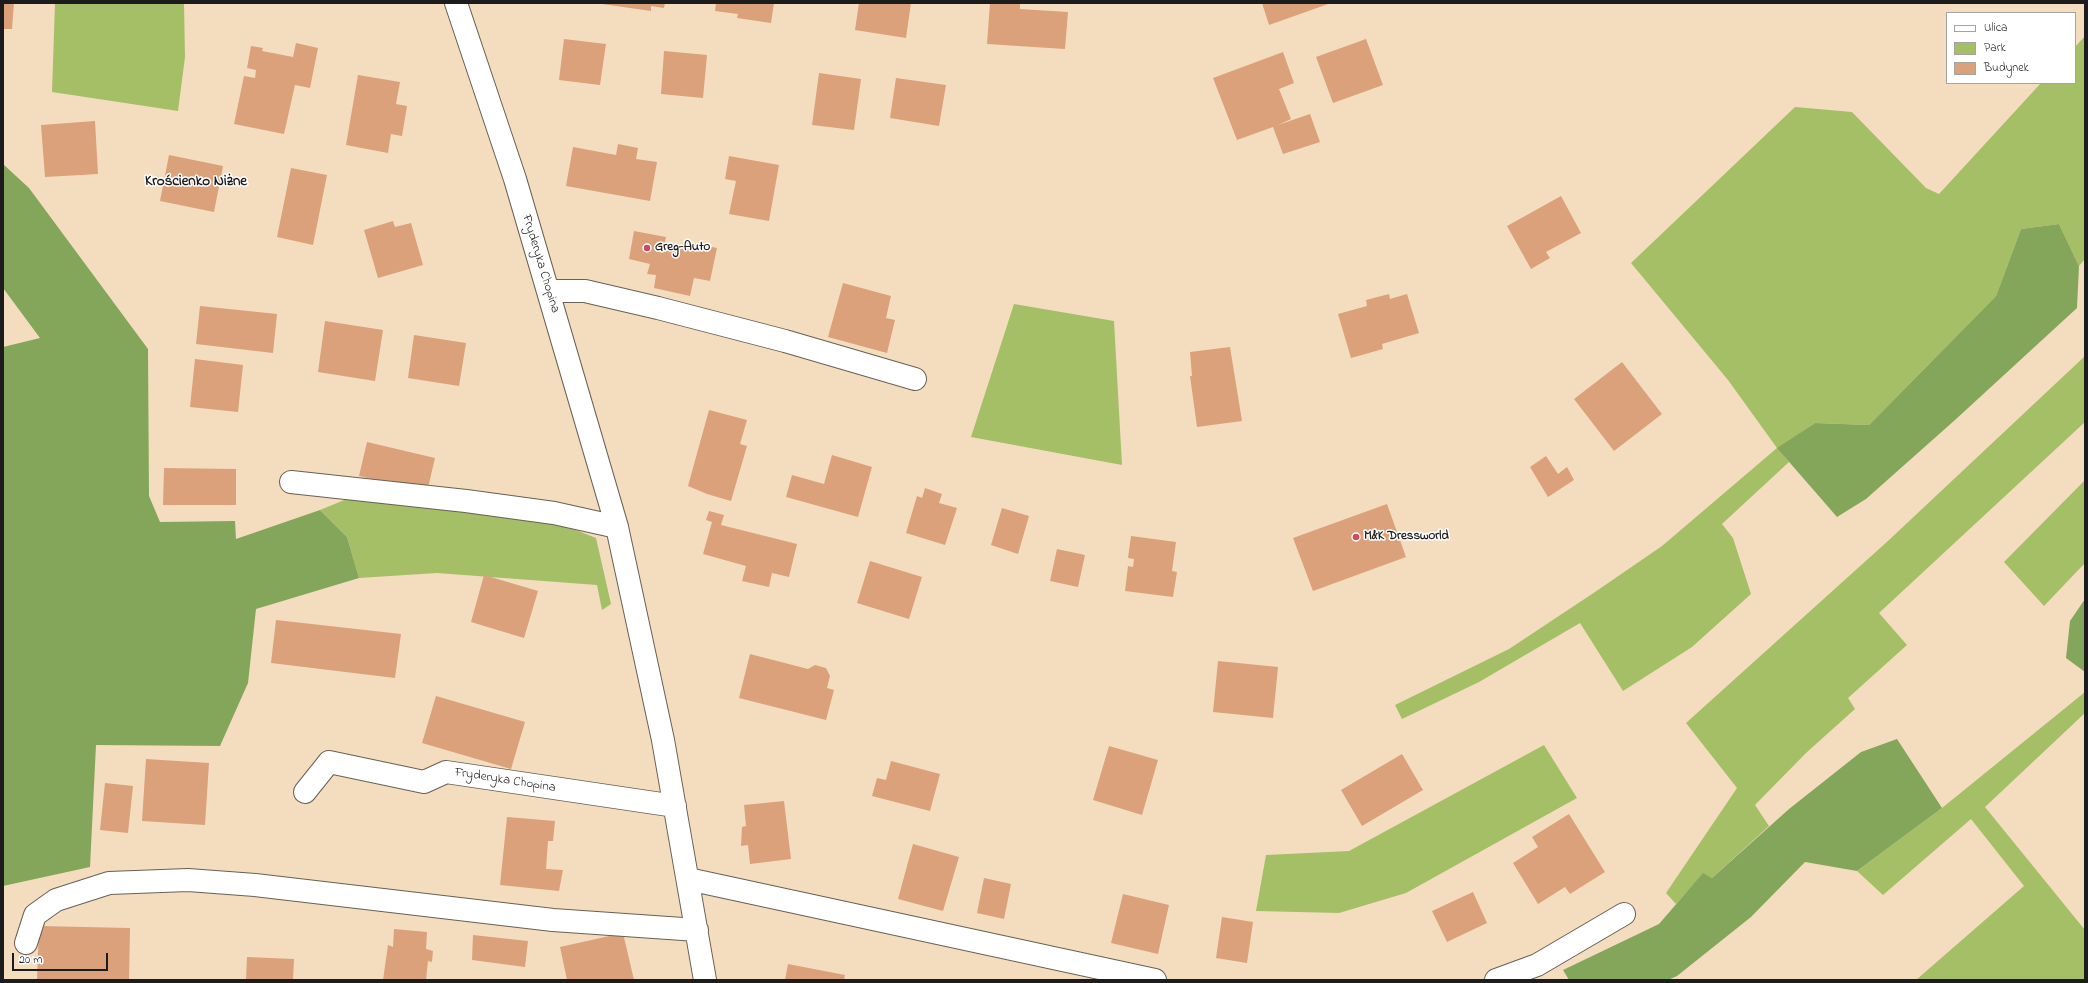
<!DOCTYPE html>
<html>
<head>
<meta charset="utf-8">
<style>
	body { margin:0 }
	#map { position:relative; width:2088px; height:983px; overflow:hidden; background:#f4ddbf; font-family:"Indie Flower",sans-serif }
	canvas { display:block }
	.frame { position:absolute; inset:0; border:4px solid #1c1c1c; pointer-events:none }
	.legend { position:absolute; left:1946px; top:12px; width:130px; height:72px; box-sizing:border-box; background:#fff; border:1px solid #a4a4a4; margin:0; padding:5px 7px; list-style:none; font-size:12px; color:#1c1c1c }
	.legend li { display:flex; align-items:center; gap:8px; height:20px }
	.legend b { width:20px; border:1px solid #a4a4a4 }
	.scale { position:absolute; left:12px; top:953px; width:96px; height:18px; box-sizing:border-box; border:2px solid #1c1c1c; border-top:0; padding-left:5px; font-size:12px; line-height:14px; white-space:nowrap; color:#1c1c1c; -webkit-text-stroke:3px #fff; paint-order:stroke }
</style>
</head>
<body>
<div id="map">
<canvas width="2088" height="983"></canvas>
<div class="frame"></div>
<ul class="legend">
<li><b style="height:5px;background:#fff"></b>Ulica</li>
<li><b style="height:11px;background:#a5bf66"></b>Park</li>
<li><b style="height:11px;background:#daa17b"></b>Budynek</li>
</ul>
<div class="scale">20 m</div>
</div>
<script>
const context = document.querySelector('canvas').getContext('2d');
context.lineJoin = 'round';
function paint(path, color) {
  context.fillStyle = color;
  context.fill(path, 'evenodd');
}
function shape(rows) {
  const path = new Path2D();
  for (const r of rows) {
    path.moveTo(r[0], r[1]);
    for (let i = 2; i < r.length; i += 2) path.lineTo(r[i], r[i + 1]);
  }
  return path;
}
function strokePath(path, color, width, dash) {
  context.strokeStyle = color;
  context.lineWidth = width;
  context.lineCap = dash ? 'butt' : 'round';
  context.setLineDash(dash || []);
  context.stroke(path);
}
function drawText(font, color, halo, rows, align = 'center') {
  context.font = font + ' "Indie Flower",sans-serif';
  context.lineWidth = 3;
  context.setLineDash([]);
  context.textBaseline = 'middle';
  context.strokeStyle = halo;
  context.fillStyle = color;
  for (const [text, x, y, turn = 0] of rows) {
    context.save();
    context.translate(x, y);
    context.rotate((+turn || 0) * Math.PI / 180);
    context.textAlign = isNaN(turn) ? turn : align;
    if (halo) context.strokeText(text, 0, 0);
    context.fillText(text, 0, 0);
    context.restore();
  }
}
const green = shape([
	[55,3,184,3,185,57,178,111,52,92],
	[2085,36,2085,259,2079,266,2059,224,2021,229,1996,296,1869,425,1815,423,1778,448,1789,462,1722,524,1733,538,1751,594,1692,647,1623,691,1580,623,1479,682,1402,719,1395,705,1509,649,1595,592,1662,546,1777,448,1728,380,1631,263,1795,107,1852,112,1926,188,1939,194,2041,83,2075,83,2075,47],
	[1014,304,1114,321,1122,465,971,437],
	[2085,356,2085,422,1879,613,1907,645,1848,698,1855,709,1806,753,1755,805,1769,826,1712,878,1703,874,1676,904,1666,893,1737,788,1686,723,1889,540],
	[2085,480,2085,563,2044,606,2004,562],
	[354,496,432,503,568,527,596,538,611,604,602,610,597,585,437,573,359,578,347,537,320,510],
	[2085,692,2085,713,1985,807,2085,930,2085,980,1916,980,2024,886,1971,819,1883,895,1857,871,1942,808],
	[1544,745,1577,798,1406,893,1339,913,1256,911,1266,855,1349,851]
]);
const forest = shape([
	[3,164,29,188,148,349,149,496,160,522,235,521,236,539,320,510,347,537,359,578,256,609,248,683,220,746,96,745,90,867,3,886,3,347,40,338,3,288],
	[2059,224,2079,266,2077,308,1955,420,1866,499,1837,517,1777,448,1815,423,1869,425,1996,296,2021,229],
	[2085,599,2085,672,2066,658,2070,621],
	[1897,739,1942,808,1857,871,1805,862,1751,917,1677,976,1668,980,1569,980,1563,970,1659,924,1703,873,1712,878,1789,809,1861,752]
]);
const building = shape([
	[3,3,14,3,12,29,3,29],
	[595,3,665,3,664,8,651,6,651,11],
	[716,3,774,3,771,23,737,18,738,14,715,11],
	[859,3,911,3,906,38,855,30],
	[990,3,1020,3,1020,9,1068,12,1065,49,987,44],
	[1262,3,1331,3,1269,25],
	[564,39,606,44,600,85,559,80],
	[1366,39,1383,85,1333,103,1316,57],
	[296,43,318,48,310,88,295,85,284,134,234,124,244,76,255,78,256,70,247,68,251,46,263,48,262,51,293,57],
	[664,51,707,55,703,98,661,94],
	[1283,52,1294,83,1279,89,1291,119,1278,125,1310,114,1320,142,1283,154,1273,127,1237,140,1213,78],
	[819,73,861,79,854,130,812,125],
	[358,75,400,82,396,104,407,106,402,136,391,134,388,153,346,145],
	[896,78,946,85,939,126,890,118],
	[95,121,98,174,45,177,41,125],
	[618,144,638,148,636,159,657,162,650,201,566,186,573,147,616,155],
	[169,155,223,166,214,212,160,201],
	[729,156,779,165,769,221,729,214,736,181,725,179],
	[291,168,327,175,313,245,277,237],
	[1561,196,1581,233,1546,252,1550,258,1531,269,1507,226],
	[393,221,395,227,411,223,423,265,378,278,364,230],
	[634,231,666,237,665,242,692,248,693,243,717,248,710,281,694,278,690,296,654,288,656,275,647,274,650,264,629,259],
	[843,283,891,296,886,318,895,320,887,353,828,337],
	[1389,294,1390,299,1407,294,1419,333,1382,344,1383,349,1351,358,1338,314,1367,306,1366,300],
	[200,306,277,314,273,353,196,344],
	[325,321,383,330,375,381,318,372],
	[414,335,466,343,459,386,408,378],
	[1230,347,1242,421,1197,427,1190,376,1192,376,1190,352],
	[195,359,243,365,238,412,190,407],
	[1622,362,1662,414,1614,451,1574,399],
	[709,410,747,420,740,444,747,446,731,501,707,494,688,486],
	[367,442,435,458,427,492,359,476],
	[832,455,872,467,858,517,786,497,792,475,824,484],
	[1546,456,1558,474,1567,467,1574,480,1548,497,1530,467],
	[164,468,236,469,236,505,163,505],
	[925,488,942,494,939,503,957,508,945,545,906,533,917,496,922,498],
	[1387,504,1406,557,1313,591,1293,538],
	[1002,508,1029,516,1018,554,991,545],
	[709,511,724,515,721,525,797,544,789,577,772,573,769,587,742,581,746,566,703,554,712,522,706,520],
	[1131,536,1176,542,1172,571,1177,572,1173,597,1125,591,1128,566,1133,567,1134,559,1128,558],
	[1057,549,1085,555,1078,587,1050,581],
	[870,561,922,577,909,619,857,603],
	[484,575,538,591,524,638,471,622],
	[276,620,401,634,395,678,271,663],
	[750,654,808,669,815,665,826,668,830,676,827,688,834,690,826,720,739,698],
	[1218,661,1278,667,1273,718,1213,712],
	[436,696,525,722,511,769,422,743],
	[1109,746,1158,760,1142,815,1093,800],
	[1402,754,1423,790,1362,826,1341,790],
	[146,759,209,763,205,825,142,821],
	[891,761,940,774,930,811,872,796,877,778,886,780],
	[105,783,133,786,128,833,100,830],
	[784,801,791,859,750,864,748,845,741,846,742,827,746,826,744,805],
	[1569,814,1605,872,1570,894,1565,887,1538,904,1513,863,1538,847,1532,837],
	[507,817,555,821,553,841,548,841,546,869,563,870,559,891,500,885],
	[913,844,959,857,943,911,898,899],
	[984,878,1011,884,1004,919,977,913],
	[1473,892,1487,923,1447,942,1432,911],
	[1123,894,1169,905,1158,954,1111,943],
	[1222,917,1253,922,1247,963,1216,958],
	[39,926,130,928,129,980,37,979],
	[394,929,427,932,426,949,433,951,432,962,428,961,426,980,383,980,388,945,393,947],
	[623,933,634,980,567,980,560,947],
	[473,935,528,941,525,967,472,960],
	[247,957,294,959,293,980,246,980],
	[788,964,845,975,844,980,785,980]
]);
const minor = shape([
	[456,3,515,179,617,527,663,740,705,980],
	[549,291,585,291,658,308,785,341,915,379],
	[291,482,466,501,554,513,617,527],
	[305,792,329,762,424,782,446,772,675,806],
	[688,879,1155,980],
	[26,943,35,915,56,900,109,883,188,880,255,885,553,920,697,930],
	[1496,980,1537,965,1624,914]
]);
const markers = [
	[647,248,4,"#d1495b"],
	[1356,537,4,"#d1495b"]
];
const poiNames = [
	["Greg-Auto",655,248],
	["M&K Dressworld",1364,537]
];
const streetNames = [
	["Fryderyka Chopina",540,264,73],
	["Fryderyka Chopina",505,781,9]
];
const quarterNames = [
	["Krościenko Niżne",196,183]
];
paint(green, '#a5bf66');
paint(forest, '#84a65b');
paint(building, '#daa17b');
strokePath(minor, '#686055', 24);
strokePath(minor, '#fff', 22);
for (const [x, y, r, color] of markers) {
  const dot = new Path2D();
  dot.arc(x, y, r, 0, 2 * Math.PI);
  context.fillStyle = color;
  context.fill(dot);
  strokePath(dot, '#fff', 1.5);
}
drawText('bold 13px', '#1c1c1c', '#fff', poiNames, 'left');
drawText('13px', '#1c1c1c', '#fff', streetNames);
drawText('bold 15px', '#1c1c1c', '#fff', quarterNames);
</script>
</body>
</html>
